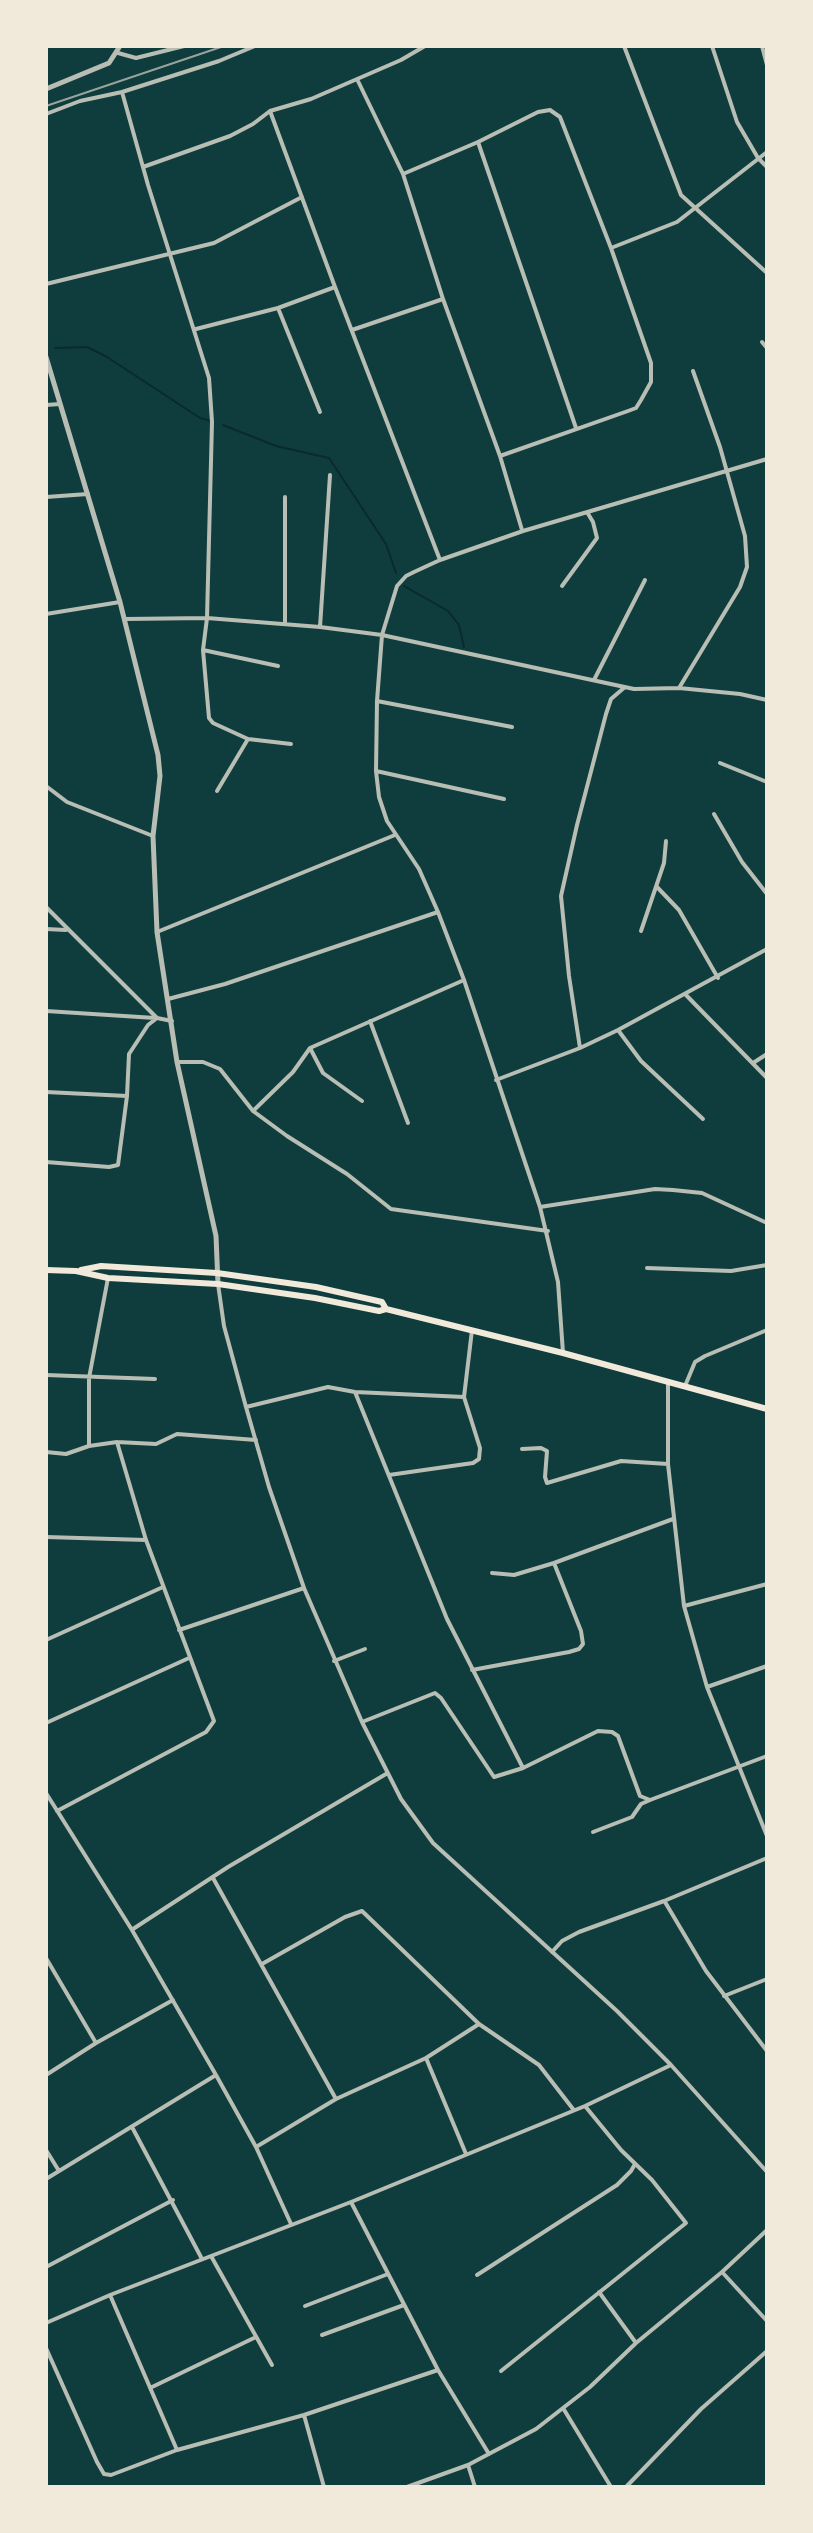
<!DOCTYPE html>
<html>
<head>
<meta charset="utf-8">
<style>
	body { margin:0 }
	#map { position:relative; width:813px; height:2533px; overflow:hidden; background:#0f3d3e; font-family:Inter,sans-serif }
	canvas { display:block }
	.frame { position:absolute; inset:0; border:48px solid #f1e9da; pointer-events:none }
</style>
</head>
<body>
<div id="map">
<canvas width="813" height="2533"></canvas>
<div class="frame"></div>
</div>
<script>
const context = document.querySelector('canvas').getContext('2d');
context.lineJoin = 'round';
function shape(rows) {
  const path = new Path2D();
  for (const r of rows) {
    path.moveTo(r[0], r[1]);
    for (let i = 2; i < r.length; i += 2) path.lineTo(r[i], r[i + 1]);
  }
  return path;
}
function strokePath(path, color, width, dash) {
  context.strokeStyle = color;
  context.lineWidth = width;
  context.lineCap = dash ? 'butt' : 'round';
  context.setLineDash(dash || []);
  context.stroke(path);
}
const stream = shape([
	[55,348,87,347,107,357,200,418,211,421],
	[223,425,276,446,329,458,386,544,396,573],
	[404,586,448,611,459,625,464,647]
]);
const minor = shape([
	[624,46,681,195,767,273],
	[712,46,737,122,758,158,767,167],
	[762,46,767,65],
	[118,53,136,58,184,46],
	[357,79,403,174,443,299,500,456,522,530],
	[122,92,148,185,209,378,212,422,207,618,203,650,209,718,213,723,248,739,291,744],
	[270,111,335,287,440,560],
	[46,114,80,101,122,92,219,61,255,46],
	[478,142,576,428],
	[143,167,230,136,253,124,270,111,311,99,401,60,425,46],
	[403,174,478,142,538,112,550,110,560,117,611,248,651,363,651,382,641,400,636,408,628,411,500,456],
	[611,248,677,222,767,152],
	[46,284,214,243,302,197],
	[278,308,320,412],
	[196,329,278,308,335,287],
	[352,330,443,299],
	[762,342,767,348],
	[46,405,60,404],
	[46,497,88,494],
	[562,586,597,538,593,522,587,512],
	[46,614,120,602],
	[125,619,207,618,320,627,382,635,634,689,679,688,740,587,747,567,745,536,720,447,693,371],
	[285,624,285,497],
	[320,627,330,475],
	[203,650,278,666],
	[594,680,645,580],
	[679,688,740,694,767,700],
	[377,701,512,727],
	[720,763,767,782],
	[376,771,504,799],
	[46,786,67,802,153,836],
	[217,791,248,739],
	[714,814,742,862,767,894],
	[657,887,679,910,718,978],
	[46,907,157,1018,172,1021],
	[46,929,66,930],
	[641,931,664,863,666,841],
	[157,932,395,835],
	[686,995,767,1078],
	[168,999,225,984,438,912],
	[46,1011,155,1018],
	[370,1021,408,1123],
	[618,1030,641,1061,703,1119],
	[310,1048,323,1073,362,1101],
	[580,1048,569,976,561,896,577,825,606,714,611,699,625,687],
	[177,1062,203,1062,220,1069,253,1111,287,1136,347,1174,391,1209,548,1231],
	[753,1063,767,1054],
	[496,1080,580,1048,618,1030,767,949],
	[46,1092,127,1096],
	[253,1111,293,1072,310,1048,464,980],
	[46,1162,109,1167,118,1165,127,1096,129,1054,148,1025,157,1018],
	[540,1207,655,1189,673,1190,702,1193,767,1223],
	[647,1268,731,1271,767,1265],
	[218,1284,224,1326,246,1407,269,1487,304,1588,362,1722,401,1799,433,1843,617,2011,671,2065,767,2172],
	[563,1353,558,1282,540,1207,464,980,438,912,419,869,387,821,379,797,376,771,377,701,382,635,397,586,406,576,414,572,440,560,523,531,767,459],
	[46,1375,155,1379],
	[668,1382,668,1464,684,1606,707,1687,767,1836],
	[685,1386,695,1362,705,1356,767,1330],
	[355,1392,447,1619,523,1768],
	[246,1407,328,1387,355,1392,464,1397],
	[89,1446,117,1442,156,1444,177,1434,256,1440],
	[522,1449,541,1448,547,1451,545,1477,547,1483,621,1461,668,1464],
	[46,1452,66,1454,89,1446,89,1378,108,1278],
	[389,1475,473,1463,479,1459,480,1448,464,1397,472,1330],
	[46,1537,146,1540],
	[492,1573,514,1575,554,1563,673,1519],
	[684,1606,767,1584],
	[179,1630,304,1588],
	[46,1640,163,1587],
	[334,1661,365,1649],
	[472,1670,569,1652,579,1649,583,1644,581,1631,554,1563],
	[707,1687,767,1666],
	[362,1722,435,1693,441,1698,494,1777,523,1768,598,1731,612,1732,618,1736,640,1796,650,1800],
	[46,1723,189,1658],
	[46,1793,132,1930,216,2075,256,2147,291,2224],
	[57,1811,206,1732,214,1721,146,1540,117,1442],
	[593,1832,632,1817,641,1804,650,1800,767,1756],
	[213,1878,336,2099],
	[665,1902,706,1971,767,2051],
	[133,1929,228,1867,386,1774],
	[552,1952,562,1941,579,1932,664,1901,767,1858],
	[46,1958,96,2043],
	[724,1996,767,1979],
	[479,2024,539,2065,573,2109],
	[426,2058,466,2154],
	[46,2075,96,2043,173,2000],
	[132,2127,202,2259],
	[256,2147,336,2099,426,2058,479,2024,362,1911,345,1917,262,1964],
	[46,2150,59,2171],
	[46,2179,216,2075],
	[351,2202,438,2370,489,2454],
	[211,2256,272,2365],
	[46,2267,173,2200],
	[722,2272,767,2321],
	[477,2275,617,2185,631,2171,635,2164],
	[599,2292,636,2343],
	[110,2295,177,2450],
	[305,2306,388,2274],
	[46,2323,110,2295,351,2202,585,2106,671,2065],
	[322,2335,404,2305],
	[46,2348,97,2462,104,2474,111,2475,177,2450,304,2415,438,2370],
	[501,2371,686,2223,652,2180,621,2150,585,2106],
	[150,2388,256,2337],
	[563,2408,611,2487],
	[304,2415,324,2487],
	[468,2465,475,2487],
	[407,2487,468,2465,536,2429,590,2387,636,2343,722,2272,767,2230],
	[626,2487,701,2409,767,2351]
]);
const tertiary = shape([
	[46,89,109,63,120,46],
	[46,357,120,602,158,755,160,776,153,836,157,932,177,1062,216,1236,218,1284]
]);
const secondary = shape([
	[46,1270,76,1271,108,1278,218,1284,315,1298,379,1311,386,1309,563,1353,767,1409],
	[81,1270,101,1266,217,1273,316,1287,382,1302,386,1309]
]);
const rail = shape([
	[46,106,224,46]
]);
strokePath(stream, '#0a2a2b', 2);
strokePath(minor, '#b8beb3', 4);
strokePath(tertiary, '#b8beb3', 5);
strokePath(secondary, '#f1e9da', 6);
strokePath(rail, '#97a49c', 2);
</script>
</body>
</html>
